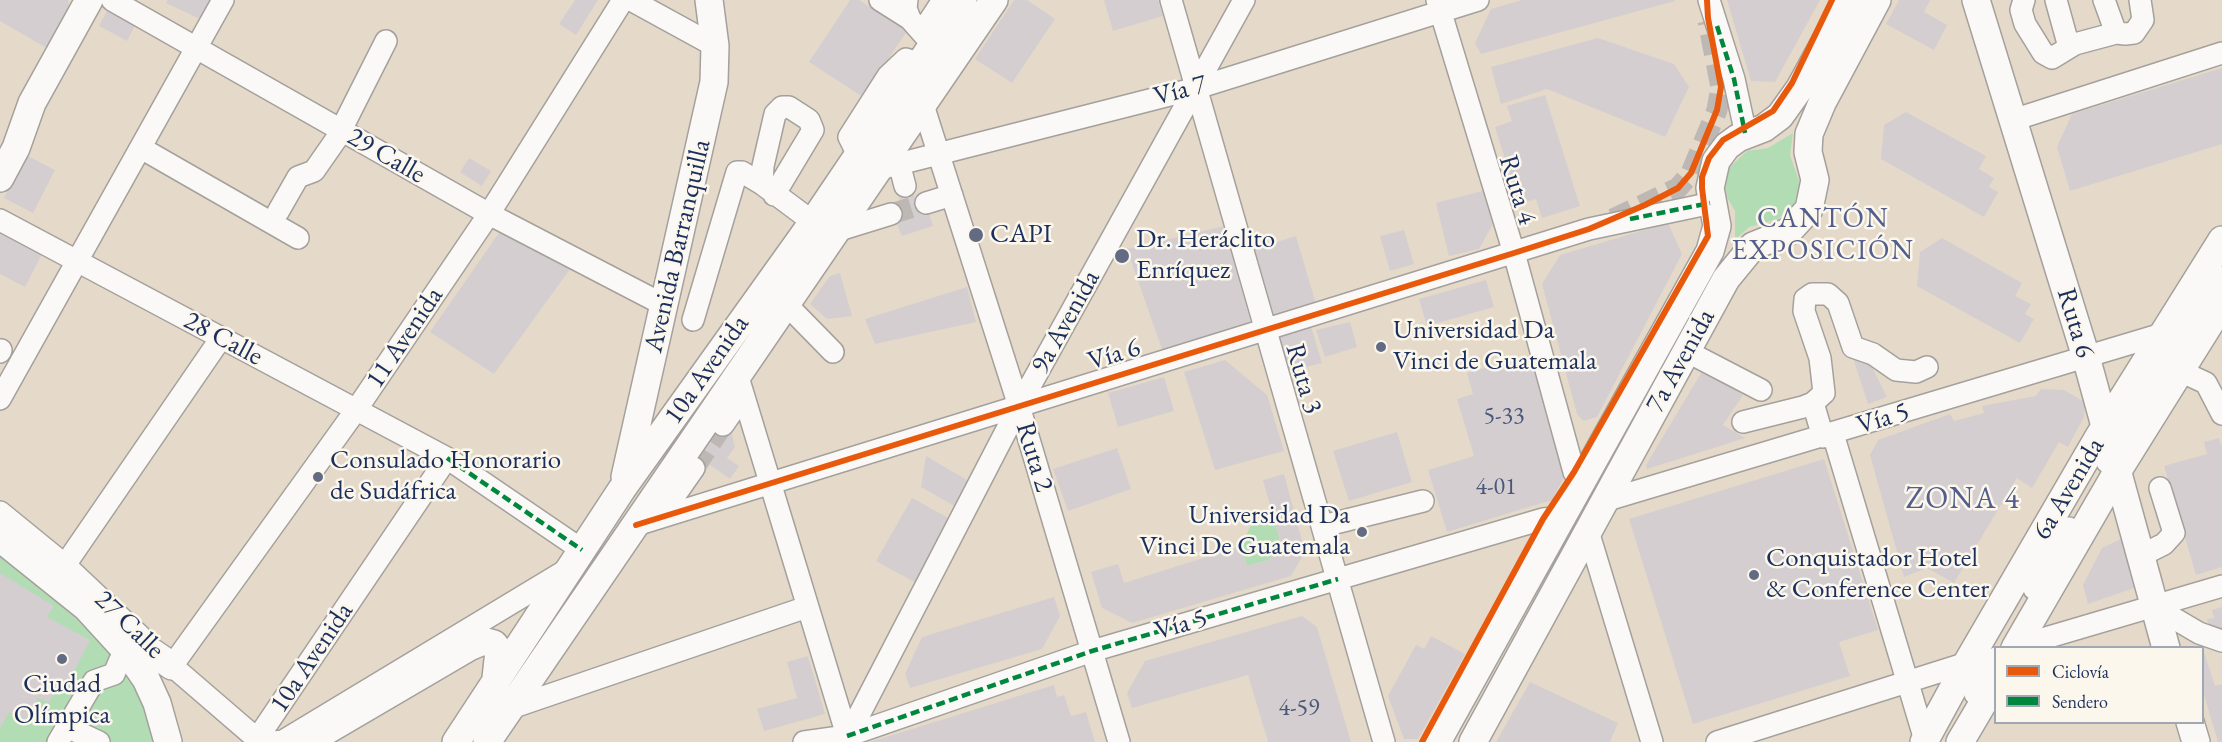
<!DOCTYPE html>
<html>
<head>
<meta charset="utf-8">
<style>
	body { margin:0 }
	#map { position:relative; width:2222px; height:742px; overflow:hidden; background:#e5dac9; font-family:"EB Garamond",serif }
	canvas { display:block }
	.legend { position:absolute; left:1994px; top:646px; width:210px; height:78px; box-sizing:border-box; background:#fbf7ec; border:2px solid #a1a7b3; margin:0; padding:8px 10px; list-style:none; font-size:18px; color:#1b2f5e }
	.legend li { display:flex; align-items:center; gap:12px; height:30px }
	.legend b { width:30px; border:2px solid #a1a7b3 }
</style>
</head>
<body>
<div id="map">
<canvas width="2222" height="742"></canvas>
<ul class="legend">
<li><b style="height:8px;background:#e8590c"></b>Ciclovía</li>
<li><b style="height:8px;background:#00873e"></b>Sendero</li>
</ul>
</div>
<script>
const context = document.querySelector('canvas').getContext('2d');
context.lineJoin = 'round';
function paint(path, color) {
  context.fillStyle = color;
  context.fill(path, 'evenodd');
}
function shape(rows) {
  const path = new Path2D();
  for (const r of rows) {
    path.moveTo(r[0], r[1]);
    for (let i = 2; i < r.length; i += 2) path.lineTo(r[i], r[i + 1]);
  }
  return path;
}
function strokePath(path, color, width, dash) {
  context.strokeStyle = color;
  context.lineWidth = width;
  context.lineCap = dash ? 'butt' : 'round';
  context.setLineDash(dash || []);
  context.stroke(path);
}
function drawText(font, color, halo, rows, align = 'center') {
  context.font = font + ' "EB Garamond",serif';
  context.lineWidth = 5;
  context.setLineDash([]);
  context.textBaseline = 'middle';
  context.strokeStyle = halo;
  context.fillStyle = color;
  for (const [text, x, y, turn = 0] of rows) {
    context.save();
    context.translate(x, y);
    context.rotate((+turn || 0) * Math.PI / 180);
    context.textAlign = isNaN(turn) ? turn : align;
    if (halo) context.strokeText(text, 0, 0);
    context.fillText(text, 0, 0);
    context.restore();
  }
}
const green = shape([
	[1793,133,1790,155,1800,184,1794,205,1778,219,1749,227,1735,240,1735,211,1727,197,1725,185,1729,168,1747,151,1768,148],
	[1273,515,1280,541,1269,560,1247,566,1241,546,1253,521],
	[0,548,76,607,136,675,161,742,0,742]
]);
const building = shape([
	[0,0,68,0,71,13,50,50,0,21],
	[168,0,212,0,202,20,166,3],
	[575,0,598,0,576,35,559,24],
	[850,0,859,0,907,31,863,97,809,62],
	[1014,0,1027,0,1055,19,1012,83,975,59],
	[1104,0,1158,0,1163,16,1113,31],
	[1522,0,1675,0,1675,1,1481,54,1475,43,1491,9],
	[1727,0,1820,0,1775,82,1751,81],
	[1899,0,1930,0,1924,12,1947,25,1934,50,1886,24],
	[111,3,139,18,127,41,99,26],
	[1598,38,1674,64,1689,87,1665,137,1547,89,1501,104,1491,67],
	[2222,68,2222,144,2070,191,2057,147,2072,114],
	[1545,95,1580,206,1542,218,1536,199,1519,204,1495,127,1512,121,1507,106],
	[1906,112,1986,156,1979,169,1994,178,1989,187,1998,192,1984,217,1881,159,1884,125],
	[26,155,55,170,33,213,4,198],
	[469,158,491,171,482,186,460,172],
	[911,185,916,200,924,197,933,226,902,236,888,204,900,201,896,189],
	[1486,190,1494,222,1479,249,1449,256,1436,203],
	[1668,223,1682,254,1597,417,1583,421,1577,414,1542,284,1560,255],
	[1224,226,1253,331,1165,358,1127,249],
	[0,227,44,250,25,287,0,274],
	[503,227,573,265,494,374,430,332],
	[1404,230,1414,264,1390,271,1380,236],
	[1296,236,1318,311,1276,323,1255,249],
	[1942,238,2022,283,2015,296,2031,304,2025,314,2034,319,2020,343,1917,286,1920,252],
	[840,273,852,316,827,319,810,304,830,276],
	[1486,280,1494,307,1427,326,1419,299],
	[967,287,976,322,875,344,865,319],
	[1350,322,1357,347,1325,357,1316,330],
	[1310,323,1322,363,1285,372,1272,333],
	[1864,351,1887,397,1868,404,1852,355],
	[1529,355,1565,475,1552,500,1447,532,1428,470,1474,456,1457,399,1473,394,1467,373],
	[1225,360,1267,395,1284,451,1215,470,1184,372],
	[1703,370,1743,395,1723,425,1745,438,1647,469,1646,465],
	[1164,377,1174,411,1118,427,1108,393],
	[2041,389,2064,390,2085,402,2084,417,2068,447,2059,442,2032,488,2017,478,1954,583,1927,568,1904,577,1870,455,1878,440,1950,414,1954,421,1984,413,1982,406,2036,396],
	[715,420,731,431,735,447,727,458,739,466,730,479,710,465,704,474,686,462],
	[1397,432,1412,482,1349,501,1333,451],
	[2219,438,2222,447,2222,567,2196,575,2164,466,2207,454,2204,442],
	[1117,448,1131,489,1068,511,1053,469],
	[926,456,972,483,958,508,921,487],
	[1824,459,1878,630,1839,642,1850,676,1693,724,1629,519],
	[1284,474,1305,552,1291,576,1132,623,1102,608,1091,572,1118,564,1124,583,1241,546,1247,566,1269,560,1280,541,1263,480],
	[912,498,952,520,916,583,876,561],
	[2123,538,2137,587,2088,604,2083,585,2102,548],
	[0,573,54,606,47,617,90,640,66,687,59,684,49,703,38,698,26,720,9,712,0,728],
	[1054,597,1060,616,1042,649,910,688,905,674,922,637],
	[2222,607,2222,629,2209,629,2207,619,2214,618,2212,610],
	[1302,616,1317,627,1351,742,1268,742,1248,675,1132,708,1127,693,1145,661],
	[1431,636,1465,654,1418,739,1404,739,1388,696,1416,645,1424,649],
	[2203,649,2215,686,2222,684,2222,742,2218,742,2202,688],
	[808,656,825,714,764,731,757,709,797,698,787,662],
	[1530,682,1618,723,1610,742,1496,742],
	[1054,685,1057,697,1064,695,1071,716,1086,712,1095,742,870,742]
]);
const minorTunnel = shape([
	[891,214,926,203],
	[1613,219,1678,188,1691,173,1717,110,1721,87,1708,21],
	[694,468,723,425]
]);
const minor = shape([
	[112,0,489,214,664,305],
	[631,0,715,46],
	[880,0,910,19],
	[907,0,906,8,910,19,933,45],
	[1171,0,1384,742],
	[1437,0,1514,253,1574,472,1581,485],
	[1709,0,1734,79,1746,135],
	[2024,0,2021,10,2025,24,2043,53,2052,58,2075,44,2116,33],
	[2056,0,2069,47],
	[2104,0,2116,33,2125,34,2134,33,2143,20,2140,0],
	[922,32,943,0],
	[923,105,1019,406,1119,742],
	[2013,120,2222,53],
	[141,148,298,238],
	[858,155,849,137,888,76,906,59,933,69],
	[899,163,905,186],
	[879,169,1197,88,1478,0],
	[762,184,763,166,775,114,782,107,789,107,809,120,813,130,774,195],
	[926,203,952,195],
	[278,212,298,177,314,171,337,138,386,41],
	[0,220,447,458,582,550],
	[836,231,891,214],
	[787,305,833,352],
	[693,320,737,172,742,172,762,184,813,222],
	[1686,351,1761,390],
	[0,352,1,350],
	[2180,371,2206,383,2222,414],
	[738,377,849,742],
	[0,399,223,0],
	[1813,403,1823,437],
	[1743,422,1803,407,1813,403,1824,393,1820,358,1804,311,1805,299,1812,294,1828,294,1838,303,1853,347,1873,354,1896,370,1916,372,1927,367],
	[723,425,743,396],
	[1833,434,1925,740],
	[2107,462,2222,277],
	[1604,501,2162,334],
	[0,512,65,565,140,636],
	[659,518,694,468],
	[636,525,1589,229,1712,203],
	[1323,526,1423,501],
	[1588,531,1652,742],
	[2140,556,2164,544,2174,533,2160,488],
	[65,565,221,338],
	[2034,589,2069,528],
	[2153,606,2199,633,2222,641],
	[2015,647,2222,586],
	[163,658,257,739,267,742],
	[172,666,356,410,489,214,623,0],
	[1975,694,1996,658],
	[508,709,807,607],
	[67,727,99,742],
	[257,739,447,458],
	[58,742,94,681,114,674,120,660],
	[275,742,283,741,568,569],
	[804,742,847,736,1092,651,1543,519,1563,517],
	[845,742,1019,406,1244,0],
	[1717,742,1967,663]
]);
const major = shape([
	[1976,0,2086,357,2166,648],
	[0,178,16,148,32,103,89,0],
	[625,477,714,82,715,46,709,0],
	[0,538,86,607,128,653,146,679,157,703,168,742],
	[121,631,172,666],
	[2015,648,2117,472,2222,304],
	[2190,722,2196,742],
	[307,742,469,647,483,641,494,644,499,651,496,678],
	[456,742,622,489,813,222,963,0],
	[487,742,994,0],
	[1437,742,1710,251,1717,226,1710,188,1716,161,1727,146,1738,138,1764,128,1780,116,1800,88,1848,0],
	[1473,742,1726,279,1753,246,1788,232,1809,209,1815,180,1808,152,1809,134,1822,103,1877,0],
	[1924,742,1967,663,2098,438,2222,240],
	[1960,742,1996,681]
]);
const quiet = shape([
	[1717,26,1734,79,1745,133],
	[1630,219,1710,203],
	[447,458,582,550],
	[847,736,1092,651,1338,579]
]);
const cycleway = shape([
	[636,525,1514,253,1589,229,1645,205,1678,188,1691,173,1717,110,1721,87,1708,18,1707,0],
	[1422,742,1543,519,1574,472,1708,236,1702,188,1702,177,1709,158,1723,140,1773,111,1792,83,1832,0]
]);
const markers = [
	[976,235,8,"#626b83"],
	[1122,256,8,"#626b83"],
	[1381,347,6,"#626b83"],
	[318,477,6,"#626b83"],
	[1362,532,6,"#626b83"],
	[1754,575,6,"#626b83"],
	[62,659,6,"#626b83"]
];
const numberNames = [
	["5-33",1504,416],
	["4-01",1496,487],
	["4-59",1299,708]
];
const streetNames = [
	["Vía 7",1180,91,-15],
	["29 Calle",386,156,30],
	["Ruta 4",1517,190,73],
	["Avenida Barranquilla",678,246,-77],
	["9a Avenida",1066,322,-61],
	["Ruta 6",2075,323,73],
	["11 Avenida",405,338,-56],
	["28 Calle",223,339,28],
	["Vía 6",1114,355,-17],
	["7a Avenida",1681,361,-61],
	["10a Avenida",707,370,-55],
	["Ruta 3",1303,379,74],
	["Vía 5",1883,419,-17],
	["Ruta 2",1034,457,73],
	["6a Avenida",2069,489,-59],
	["27 Calle",129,625,44],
	["Vía 5",1181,625,-16],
	["10a Avenida",312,658,-56]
];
const poiNames = [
	["CAPI",990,235],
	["Dr. Heráclito",1136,240],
	["Enríquez",1136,271],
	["Universidad Da",1393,331],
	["Vinci de Guatemala",1393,362],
	["Consulado Honorario",330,461],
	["de Sudáfrica",330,492],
	["Universidad Da",1350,516,"right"],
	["Vinci De Guatemala",1350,547,"right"],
	["Conquistador Hotel",1766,559],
	["& Conference Center",1766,590],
	["Ciudad",62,685,"center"],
	["Olímpica",62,716,"center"]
];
const neighbourhoodNames = [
	["CANTÓN",1823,219],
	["EXPOSICIÓN",1823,251]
];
const quarterNames = [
	["ZONA 4",1963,500]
];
paint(green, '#b1dcb4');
paint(building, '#d4ced0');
strokePath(minorTunnel, '#bdb8b4', 21, [21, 10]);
strokePath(minor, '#a4a09c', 24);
strokePath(major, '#a4a09c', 30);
strokePath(minor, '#fbf9f7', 21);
strokePath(major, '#fbf9f7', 27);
strokePath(quiet, '#00873e', 4.5, [9, 4.5]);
strokePath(cycleway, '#e8590c', 6);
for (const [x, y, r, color] of markers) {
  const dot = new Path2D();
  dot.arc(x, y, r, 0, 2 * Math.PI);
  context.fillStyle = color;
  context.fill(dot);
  strokePath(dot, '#fbf7ec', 2);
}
drawText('24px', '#49577a', null, numberNames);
drawText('27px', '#1b2f5e', '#fbf7ec', streetNames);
drawText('27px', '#1b2f5e', '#fbf7ec', poiNames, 'left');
context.letterSpacing = '1.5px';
drawText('28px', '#535e8d', '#fbf7ec', neighbourhoodNames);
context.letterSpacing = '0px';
context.letterSpacing = '1.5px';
drawText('30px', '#535e8d', '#fbf7ec', quarterNames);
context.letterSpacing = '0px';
</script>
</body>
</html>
